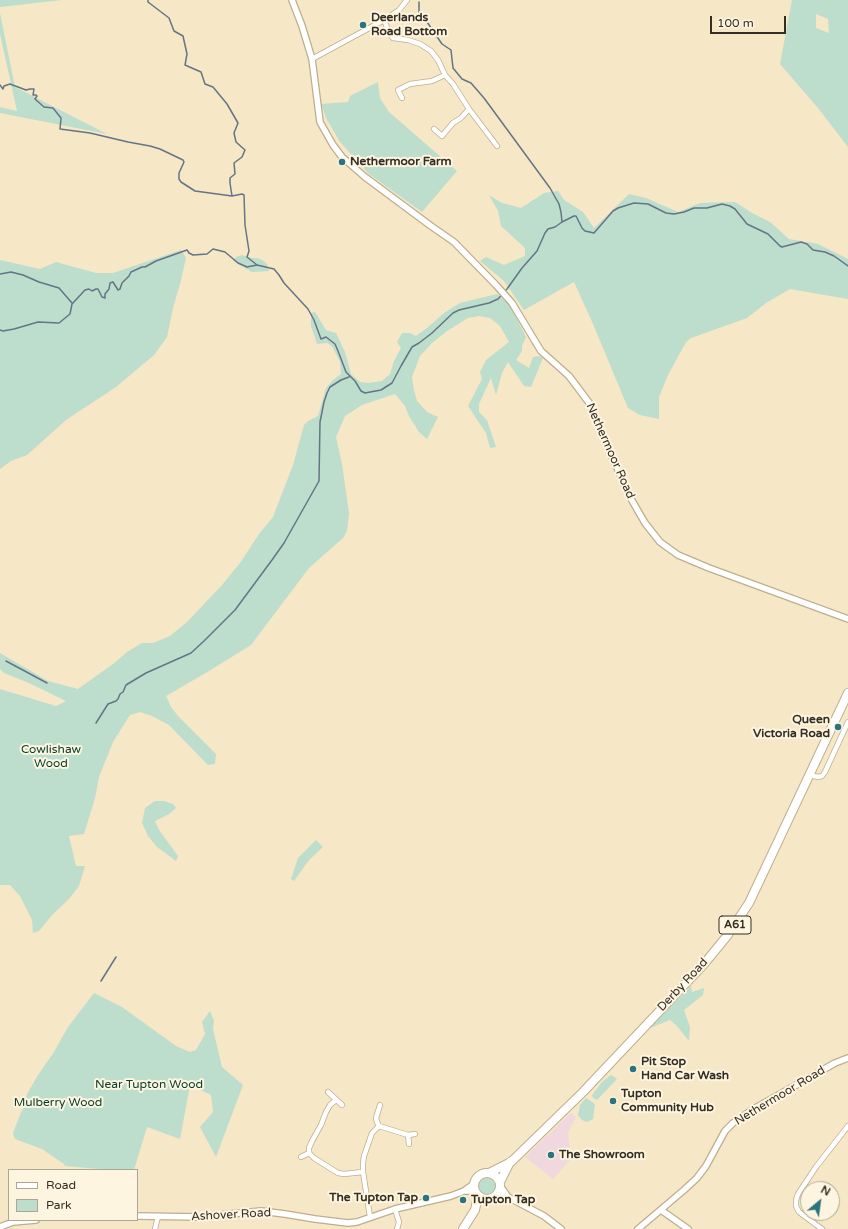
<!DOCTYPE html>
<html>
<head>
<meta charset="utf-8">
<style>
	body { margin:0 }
	#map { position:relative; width:848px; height:1229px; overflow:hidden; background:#f6e7c6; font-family:"Varela Round",sans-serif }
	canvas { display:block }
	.legend { position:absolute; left:8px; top:1169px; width:130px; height:52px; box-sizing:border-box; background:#fef5e1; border:1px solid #ada595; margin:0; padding:5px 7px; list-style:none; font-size:12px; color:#342e22 }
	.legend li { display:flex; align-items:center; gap:8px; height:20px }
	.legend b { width:20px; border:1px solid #ada595 }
	.north { position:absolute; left:800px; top:1181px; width:40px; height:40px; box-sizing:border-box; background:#fef5e1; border:1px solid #ada595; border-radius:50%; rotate:29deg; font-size:11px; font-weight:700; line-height:16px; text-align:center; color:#342e22 }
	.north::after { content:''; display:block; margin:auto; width:14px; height:18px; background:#2c747d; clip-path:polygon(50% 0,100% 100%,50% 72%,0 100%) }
	.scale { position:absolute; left:710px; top:16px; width:76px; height:18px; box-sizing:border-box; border:2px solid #342e22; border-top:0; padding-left:5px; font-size:12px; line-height:14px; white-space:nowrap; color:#342e22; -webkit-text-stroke:3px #fef5e1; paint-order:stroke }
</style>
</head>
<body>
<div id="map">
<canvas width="848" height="1229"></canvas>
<ul class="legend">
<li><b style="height:5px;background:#fff"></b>Road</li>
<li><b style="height:11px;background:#bdddcd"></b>Park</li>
</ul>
<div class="north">N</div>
<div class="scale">100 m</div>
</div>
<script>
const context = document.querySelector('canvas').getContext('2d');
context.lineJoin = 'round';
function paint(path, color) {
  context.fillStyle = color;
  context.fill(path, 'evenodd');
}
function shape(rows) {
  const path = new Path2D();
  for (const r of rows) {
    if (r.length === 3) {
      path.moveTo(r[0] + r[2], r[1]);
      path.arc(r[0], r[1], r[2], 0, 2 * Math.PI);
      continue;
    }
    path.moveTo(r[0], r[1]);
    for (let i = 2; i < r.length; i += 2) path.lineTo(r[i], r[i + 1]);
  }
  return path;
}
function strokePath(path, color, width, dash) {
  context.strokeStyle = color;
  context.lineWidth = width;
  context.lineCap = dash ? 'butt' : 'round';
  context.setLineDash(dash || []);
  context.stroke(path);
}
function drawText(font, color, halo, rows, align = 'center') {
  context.font = font + ' "Varela Round",sans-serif';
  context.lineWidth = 4;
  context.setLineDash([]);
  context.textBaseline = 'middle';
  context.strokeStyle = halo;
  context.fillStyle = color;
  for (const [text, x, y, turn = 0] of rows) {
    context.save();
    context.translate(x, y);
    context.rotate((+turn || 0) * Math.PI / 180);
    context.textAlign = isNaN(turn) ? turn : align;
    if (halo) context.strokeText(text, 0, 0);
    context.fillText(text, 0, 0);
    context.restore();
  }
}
const commercial = shape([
	[571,1113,576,1117,568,1133,571,1159,553,1179,525,1157]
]);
const green = shape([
	[0,0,62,0,0,7],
	[792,0,848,0,848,147,818,108,780,64],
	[816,14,828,19,829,33,816,28],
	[0,13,15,87,107,134,0,113,0,107,17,111,0,34],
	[378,82,380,98,389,112,457,171,422,212,369,174,340,142,326,118,321,104,348,102,350,96],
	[558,191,564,200,583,212,594,228,629,194,646,198,678,212,700,203,735,202,752,213,770,222,789,239,818,244,848,259,848,299,790,289,766,303,747,318,691,338,686,342,668,375,659,397,659,419,640,415,628,408,593,324,574,282,524,310,504,281,480,261,486,257,504,265,525,256,525,248,501,226,498,211,489,195,502,203,521,208,544,193],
	[181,250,186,258,180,284,173,308,167,337,154,355,116,387,66,420,27,455,11,461,0,469,0,260,40,269,56,262,96,273,113,273],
	[242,255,252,258,257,258,262,260,267,264,269,271,252,272,233,261,236,257],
	[497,294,509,304,519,323,526,337,522,346,522,351,516,360,529,368,533,357,539,356,543,358,531,387,524,386,508,362,502,373,496,395,491,378,479,404,479,412,487,420,496,447,490,448,486,433,468,406,482,379,480,372,486,360,509,342,500,326,490,318,479,316,468,318,447,331,432,343,420,356,412,377,414,390,417,401,427,412,438,417,427,439,419,432,409,416,405,406,395,394,362,405,345,416,336,437,342,464,349,513,347,531,343,538,309,568,251,645,209,671,166,696,171,707,178,716,216,754,215,764,208,765,169,725,152,716,140,712,130,715,113,742,99,777,95,798,84,834,69,836,76,866,85,866,79,886,69,899,52,915,39,931,33,933,32,920,20,896,10,885,0,885,0,689,56,706,66,701,29,683,4,673,0,669,0,653,48,681,78,689,113,664,127,652,142,643,153,643,170,636,187,622,222,585,240,563,259,534,273,517,293,465,304,425,308,421,318,416,326,388,333,380,341,374,340,362,332,346,327,343,317,344,311,326,311,313,315,312,326,330,336,333,345,352,351,374,360,382,369,383,382,381,390,374,394,361,401,348,397,342,402,333,410,333,416,336,427,328,444,313,460,303],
	[164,801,173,804,176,808,169,814,155,821,159,830,178,856,176,861,157,847,148,836,142,823,145,808,155,801],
	[316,840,323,847,309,860,294,881,291,879,298,858],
	[691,986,692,992,704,988,703,995,684,1010,690,1027,689,1041,677,1026,670,1020,650,1028],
	[94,993,122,1007,176,1046,190,1052,196,1050,205,1034,202,1022,210,1011,214,1021,213,1029,222,1067,243,1085,216,1157,200,1127,213,1112,211,1095,190,1085,180,1139,147,1127,134,1170,111,1170,65,1166,64,1164,42,1149,15,1139,13,1133,21,1112,25,1106,27,1094,38,1075,54,1052,68,1027],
	[611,1075,617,1079,597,1100,593,1098,592,1095,602,1082],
	[586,1098,595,1104,593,1119,587,1122,582,1120,578,1115,580,1105],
	[488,1186,10]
]);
const stream = shape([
	[148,0,148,2,169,18,174,31,183,36,187,54,185,65,201,72,205,84,213,87,227,104,238,123,234,133,236,142,245,150,242,157,234,163,235,174,230,178,230,183,232,196,242,194,244,195,245,225,249,251,247,257,257,265,274,269,279,275,284,283,308,309,314,320,321,339,326,337,335,344,338,351,346,372,355,381,361,391,365,393,381,390,392,383,401,366,412,347,419,343,432,333,453,313,459,310,489,303,498,299,507,289,522,268,537,251,545,233,548,229,555,227,562,222,574,216,576,216,582,228,585,231,594,233,613,211,618,208,634,203,648,204,666,213,674,214,684,212,694,208,707,208,722,204,730,206,735,209,747,224,768,234,780,246,782,247,801,242,807,244,813,250,825,252,834,256,848,266],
	[419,2,419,14,425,19,442,44,451,50,453,68,462,79,471,83,484,98,550,188,559,204,561,212,562,222],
	[0,85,3,89,4,86,10,84,26,90,30,89,34,89,33,95,36,95,37,96,35,99,44,107,53,108,61,118,60,129,90,133,128,142,150,146,160,149,183,160,184,162,179,173,179,179,181,182,195,191,232,196],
	[0,274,11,272,23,275,39,282,59,288,72,303],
	[0,330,3,331,14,329,38,322,59,323,70,314,72,304,85,290,89,289,92,291,96,289,98,289,102,297,105,298,105,294,109,289,110,283,113,282,118,290,120,289,122,283,129,276,131,272,142,267,145,267,156,261,187,250,189,253,193,255,207,254,213,249,225,252,238,263,247,267,257,265],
	[6,661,47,683],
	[96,723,108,704,116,701,118,699,120,694,123,692,126,685,146,673,191,653,204,641,235,610,272,560,284,543,319,481,320,422,324,402,327,393,330,387,341,380,349,377],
	[101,981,116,957]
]);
const minor = shape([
	[384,20,389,32,393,38,408,40,420,44,431,51,438,60,445,75,453,84,469,109,497,146],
	[312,59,384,20,399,10,407,0],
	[402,98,398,90,410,84,432,81,445,75],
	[434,129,442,136,453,123,461,118,469,109],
	[810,775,818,777,822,776,825,772,848,722],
	[328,1092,342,1105],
	[336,1100,330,1105,326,1112,321,1125,312,1141,309,1148,309,1153,314,1158,338,1173,344,1174,363,1172],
	[380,1105,376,1118,377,1122,379,1126,408,1135,415,1134],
	[408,1135,409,1144],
	[301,1157,309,1153],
	[395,1209,399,1222,397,1229],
	[370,1217,363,1172,363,1163,364,1156,372,1133,379,1126],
	[155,1229,158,1216],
	[822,1229,799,1212,796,1206,796,1200,798,1194,816,1167,848,1126]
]);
const tertiary = shape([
	[292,0,302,26,312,59,320,122,333,145,342,157,365,177,431,226,454,242,496,285,512,303,541,351,569,376,590,404,601,432,630,497,645,523,660,542,678,555,709,568,848,619],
	[501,1187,508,1197],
	[464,1191,475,1191],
	[496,1196,508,1197,544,1216,561,1229],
	[661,1210,688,1229],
	[137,1216,199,1217,261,1211,285,1214,315,1219,348,1223,357,1222,395,1209,451,1196,464,1191,475,1183],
	[0,1227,13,1222,36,1220],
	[638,1229,684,1190,697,1178,706,1166,725,1131,733,1123,752,1110,835,1063,848,1058]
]);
const trunk = shape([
	[487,1186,13],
	[489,1173,511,1162,583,1092,704,964,727,936,749,903,848,693],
	[500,1182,510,1162],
	[463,1229,475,1210,478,1196]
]);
const markers = [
	[363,25,4,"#2c747d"],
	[342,162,4,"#2c747d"],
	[838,727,4,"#2c747d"],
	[633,1069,4,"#2c747d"],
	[613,1101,4,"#2c747d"],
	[551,1155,4,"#2c747d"],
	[426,1198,4,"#2c747d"],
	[463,1200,4,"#2c747d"]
];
const shields = [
	[735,925,32]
];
const shieldNames = [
	["A61",735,925]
];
const poiNames = [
	["Deerlands",371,18],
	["Road Bottom",371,32],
	["Nethermoor Farm",350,162],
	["Queen",830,720,"right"],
	["Victoria Road",830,734,"right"],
	["Pit Stop",641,1062],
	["Hand Car Wash",641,1076],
	["Tupton",621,1094],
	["Community Hub",621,1108],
	["The Showroom",559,1155],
	["The Tupton Tap",418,1198,"right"],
	["Tupton Tap",471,1200]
];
const streetNames = [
	["Nethermoor Road",610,451,66],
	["Derby Road",683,985,-47],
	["Nethermoor Road",780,1096,-31],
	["Ashover Road",231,1215,-3]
];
const parkNames = [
	["Cowlishaw",51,750],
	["Wood",51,764],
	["Near Tupton Wood",149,1085],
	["Mulberry Wood",58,1103]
];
paint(commercial, '#f1d7de');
paint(green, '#bdddcd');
strokePath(stream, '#647585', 1.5);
strokePath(minor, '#bdae8f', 6);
strokePath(tertiary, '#bdae8f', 8);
strokePath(trunk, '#bdae8f', 10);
strokePath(minor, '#fff', 4.5);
strokePath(tertiary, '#fff', 5.5);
strokePath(trunk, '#fff', 8);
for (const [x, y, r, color] of markers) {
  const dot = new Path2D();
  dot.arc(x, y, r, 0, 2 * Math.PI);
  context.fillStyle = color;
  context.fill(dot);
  strokePath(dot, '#fef5e1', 1.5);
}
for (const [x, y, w] of shields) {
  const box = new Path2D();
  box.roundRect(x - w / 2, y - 9, w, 18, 3);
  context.fillStyle = '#fef5e1';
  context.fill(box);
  strokePath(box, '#342e22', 1);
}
drawText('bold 11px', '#342e22', null, shieldNames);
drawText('bold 12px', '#342e22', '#fef5e1', poiNames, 'left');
drawText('12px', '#342e22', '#fef5e1', streetNames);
drawText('12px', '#08402d', '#fef5e1', parkNames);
</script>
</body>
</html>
